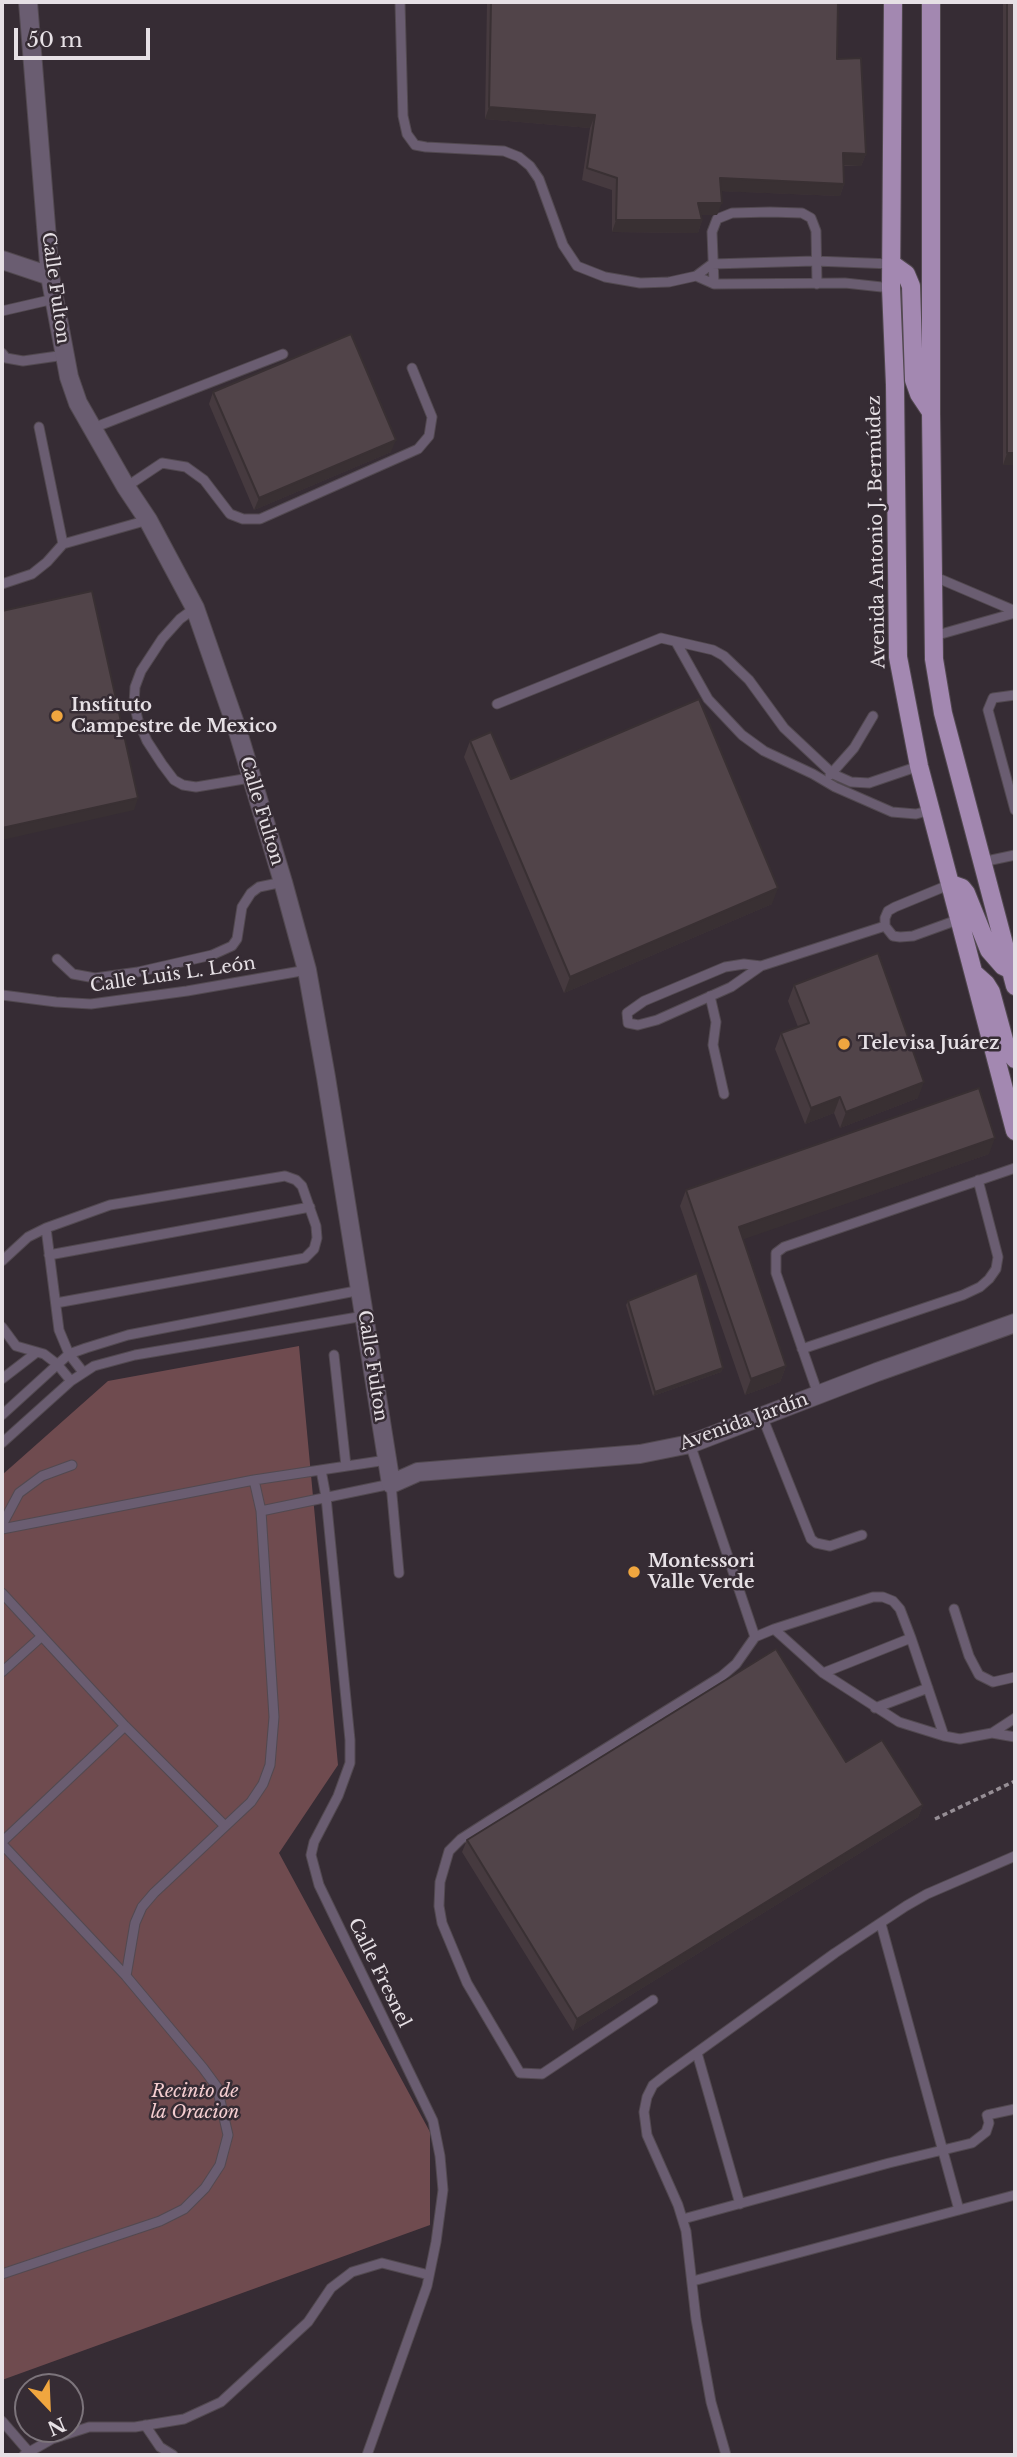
<!DOCTYPE html>
<html>
<head>
<meta charset="utf-8">
<style>
	body { margin:0 }
	#map { position:relative; width:1017px; height:2457px; overflow:hidden; background:#362c34; font-family:"Libre Baskerville",serif }
	canvas { display:block }
	.frame { position:absolute; inset:0; border:4px solid #e6e0e5; pointer-events:none }
	.north { position:absolute; left:14px; top:2373px; width:70px; height:70px; box-sizing:border-box; background:#362c34; border:2px solid #7c747b; border-radius:50%; rotate:157deg; font-size:19px; font-weight:700; line-height:28px; text-align:center; color:#e6e0e5 }
	.north::after { content:''; display:block; margin:auto; width:24px; height:32px; background:#f0a63f; clip-path:polygon(50% 0,100% 100%,50% 72%,0 100%) }
	.scale { position:absolute; left:14px; top:28px; width:136px; height:32px; box-sizing:border-box; border:4px solid #e6e0e5; border-top:0; padding-left:9px; font-size:21px; line-height:24px; white-space:nowrap; color:#e6e0e5; -webkit-text-stroke:5px #362c34; paint-order:stroke }
</style>
</head>
<body>
<div id="map">
<canvas width="1017" height="2457"></canvas>
<div class="frame"></div>
<div class="north">N</div>
<div class="scale">50 m</div>
</div>
<script>
const context = document.querySelector('canvas').getContext('2d');
context.lineJoin = 'round';
function paint(path, color) {
  context.fillStyle = color;
  context.fill(path, 'evenodd');
}
function shape(rows) {
  const path = new Path2D();
  for (const r of rows) {
    path.moveTo(r[0], r[1]);
    for (let i = 2; i < r.length; i += 2) path.lineTo(r[i], r[i + 1]);
  }
  return path;
}
function strokePath(path, color, width, dash) {
  context.strokeStyle = color;
  context.lineWidth = width;
  context.lineCap = dash ? 'butt' : 'round';
  context.setLineDash(dash || []);
  context.stroke(path);
}
function drawText(font, color, halo, rows, align = 'center') {
  context.font = font + ' "Libre Baskerville",serif';
  context.lineWidth = 5;
  context.setLineDash([]);
  context.textBaseline = 'middle';
  context.strokeStyle = halo;
  context.fillStyle = color;
  for (const [text, x, y, turn = 0] of rows) {
    context.save();
    context.translate(x, y);
    context.rotate((+turn || 0) * Math.PI / 180);
    context.textAlign = isNaN(turn) ? turn : align;
    if (halo) context.strokeText(text, 0, 0);
    context.fillText(text, 0, 0);
    context.restore();
  }
}
const green = shape([
	[299,1346,338,1765,279,1853,430,2132,430,2225,2,2380,2,1475,108,1381]
]);
const path = shape([
	[935,1819,1015,1781]
]);
const lane = shape([
	[400,2,403,116,407,134,415,145,426,147,504,151,519,157,530,166,539,179,563,245,577,266,605,277,640,283,669,282,696,276,712,264,815,261,892,264],
	[696,276,714,284,845,283,891,288],
	[714,284,712,232,717,219,732,213,770,212,802,213,811,218,816,231,817,284],
	[2,311,54,299],
	[2,353,6,358,23,361,65,355],
	[39,427,63,544],
	[93,428,283,354],
	[126,487,162,463,186,467,204,480,230,514,243,519,260,519,418,449,429,436,432,417,412,368],
	[933,576,1015,611],
	[2,584,32,574,47,562,63,544,148,520],
	[195,608,180,619,162,639,141,671,135,687,134,704,138,720,147,741,162,764,174,780,183,785,196,787,250,778],
	[934,636,1015,613],
	[676,642,708,699,742,735,764,751,813,774,835,787,892,812,916,814,931,810],
	[1015,695,993,698,988,710,1015,810],
	[497,704,661,638,713,650,724,656,749,680,784,728,833,774,851,782,869,783,919,766],
	[830,775,854,748,873,716],
	[982,862,1015,855],
	[951,884,895,907,888,911,885,918,885,926,893,936,900,937,913,936,960,919],
	[57,959,73,974,95,978,138,972,212,955,232,946,237,939,242,907,251,893,259,887,283,882],
	[761,966,731,987,657,1020,638,1025,628,1023,627,1013,644,1001,725,967,744,964,761,966,885,926],
	[2,995,56,1002,91,1004,187,991,307,970],
	[710,996,716,1022,713,1045,724,1094],
	[46,1228,59,1330,69,1354,83,1372],
	[49,1255,310,1207],
	[2,1261,28,1237,46,1228,110,1205,285,1176,296,1180,302,1186,316,1226,317,1238,314,1249,305,1258,56,1303],
	[2,1327,16,1346,44,1354,57,1364,71,1381],
	[802,1349,963,1295,980,1287,989,1279,996,1269,998,1257,978,1180],
	[334,1355,346,1466],
	[2,1379,37,1352],
	[818,1394,776,1273,776,1253,784,1247,1015,1168],
	[2,1415,69,1354,86,1348,128,1335,361,1290],
	[762,1416,811,1539,816,1543,830,1546,862,1535],
	[2,1443,71,1381,94,1366,135,1355,364,1316],
	[690,1444,755,1637],
	[321,1470,326,1497,350,1740,350,1763,338,1796,314,1842,311,1855,319,1885,433,2121,440,2156,443,2190,436,2242,427,2286,367,2455],
	[261,1511,391,1484,399,1573],
	[2,1525,19,1493,42,1476,72,1465],
	[2,1529,254,1480,387,1460],
	[2,1593,125,1726,225,1826],
	[954,1609,969,1656,979,1675,993,1682,1015,1677],
	[774,1629,873,1597,883,1597,893,1601,900,1609,911,1638,944,1736],
	[2,1672,41,1637],
	[823,1673,911,1638],
	[875,1708,928,1688],
	[992,1733,1015,1718],
	[2,1842,125,1726],
	[2,1844,126,1976,203,2068,217,2087,228,2135,220,2165,205,2188,184,2209,160,2221,2,2274],
	[881,1924,959,2210],
	[126,1976,135,1923,142,1907,154,1893,251,1802,263,1784,270,1765,274,1717,261,1511,254,1480],
	[653,2000,542,2074,520,2073,467,1983,442,1923,439,1906,440,1882,449,1851,461,1839,489,1821,722,1676,736,1664,755,1637,774,1629,823,1673,899,1722,944,1736,960,1739,992,1733,1015,1737],
	[697,2053,740,2204],
	[683,2219,889,2163,972,2143,986,2132,989,2123,987,2115,1015,2109],
	[693,2281,1015,2195],
	[2,2421,28,2451],
	[145,2425,160,2447,173,2455],
	[24,2455,52,2439,89,2427,135,2427,184,2419,221,2402,308,2322,331,2288,352,2272,382,2263,429,2275],
	[726,2455,711,2402,696,2319,686,2231,678,2205,647,2135,644,2112,647,2097,653,2085,667,2074,835,1953,906,1906,927,1894,1015,1856]
]);
const street = shape([
	[28,2,50,276,69,377,78,403,126,487,148,520,195,608,238,732,283,882,307,970,326,1077,391,1484,418,1472,640,1454,690,1444,877,1372,1015,1323],
	[2,260,50,276]
]);
const primary = shape([
	[893,2,891,288,895,385,898,657,919,766,1015,1131],
	[931,2,931,412,934,659,943,713,1015,986],
	[892,264,906,274,911,286,914,380,919,394,931,412],
	[951,884,962,888,966,893,989,950,1003,966,1011,970],
	[976,975,986,984,991,992,1006,1047,1015,1059]
]);
const wall = shape([
	[487,2,838,2,837,59,866,154,861,166,843,166,844,184,840,196,721,191,717,215,701,215,702,220,698,233,612,232,612,190,582,180,590,128,485,119],
	[1003,2,1015,2,1015,465,1003,465],
	[213,392,391,452,254,510,209,404],
	[470,741,511,779,772,904,564,993,464,757],
	[794,985,918,1098,840,1128,834,1113,805,1124,775,1049,781,1033,798,1027,788,1001],
	[989,1154,743,1239,786,1366,780,1382,745,1395,680,1206,686,1190],
	[628,1301,723,1368,721,1372,653,1396,626,1305],
	[846,1762,923,1805,918,1817,573,2031,462,1852,467,1840]
]);
const shadedWall = shape([
	[489,107,595,115,590,128,485,119],
	[843,153,866,154,861,166,838,165],
	[720,178,844,184,840,196,716,191],
	[698,203,722,203,717,215,693,215],
	[616,220,702,220,698,233,612,232],
	[396,440,391,452,254,510,259,498],
	[1007,453,1015,453,1015,465,1003,465],
	[138,798,134,810,2,840,2,828],
	[778,888,772,904,564,993,570,977],
	[924,1082,918,1098,840,1128,846,1112],
	[840,1097,834,1113,805,1124,811,1108],
	[995,1138,989,1154,733,1243,739,1227],
	[786,1366,780,1382,745,1395,751,1379],
	[723,1368,721,1372,653,1396,655,1392],
	[923,1805,918,1817,573,2031,577,2019]
]);
const building = shape([
	[491,2,838,2,837,59,861,58,866,154,843,153,844,184,720,178,722,203,698,203,702,220,616,220,617,178,587,168,595,115,489,107,491,2],
	[1007,2,1015,2,1015,453,1007,453,1007,2],
	[351,334,396,440,259,498,213,392,351,334],
	[92,591,138,798,2,828,2,611,92,591],
	[699,699,778,888,570,977,470,741,491,732,511,779,699,699],
	[878,953,924,1082,846,1112,840,1097,811,1108,781,1033,809,1023,794,985,878,953],
	[979,1088,995,1138,739,1227,786,1366,751,1379,686,1190,979,1088],
	[697,1273,723,1368,655,1392,628,1301,697,1273],
	[776,1649,846,1762,882,1740,923,1805,577,2019,467,1840,776,1649]
]);
const markers = [
	[57,716,7,"#f0a63f"],
	[844,1044,7,"#f0a63f"],
	[634,1572,7,"#f0a63f"]
];
const streetNames = [
	["Calle Fulton",55,288,82],
	["Avenida Antonio J. Bermúdez",877,532,-91],
	["Calle Fulton",261,811,73],
	["Calle Luis L. León",173,975,-8],
	["Calle Fulton",372,1366,81],
	["Avenida Jardín",744,1422,-20],
	["Calle Fresnel",379,1973,64]
];
const poiNames = [
	["Instituto",71,706],
	["Campestre de Mexico",71,727],
	["Televisa Juárez",858,1044],
	["Montessori",648,1562],
	["Valle Verde",648,1583]
];
const parkNames = [
	["Recinto de",195,2092],
	["la Oracion",195,2113]
];
paint(green, '#6f4b4f');
strokePath(lane, '#524950', 11);
strokePath(street, '#524950', 20);
strokePath(primary, '#524950', 20);
strokePath(path, '#968e95', 3.5, [5, 3.5]);
strokePath(lane, '#6a5d71', 9);
strokePath(street, '#6a5d71', 18);
strokePath(primary, '#a388b1', 18);
paint(wall, '#463a3f');
paint(shadedWall, '#393033');
paint(building, '#514449');
strokePath(building, '#393033', 2);
for (const [x, y, r, color] of markers) {
  const dot = new Path2D();
  dot.arc(x, y, r, 0, 2 * Math.PI);
  context.fillStyle = color;
  context.fill(dot);
  strokePath(dot, '#362c34', 2.5);
}
drawText('18px', '#e6e0e5', '#362c34', streetNames);
drawText('bold 18px', '#e6e0e5', '#362c34', poiNames, 'left');
drawText('italic 18px', '#f4cdd0', '#362c34', parkNames);
</script>
</body>
</html>
